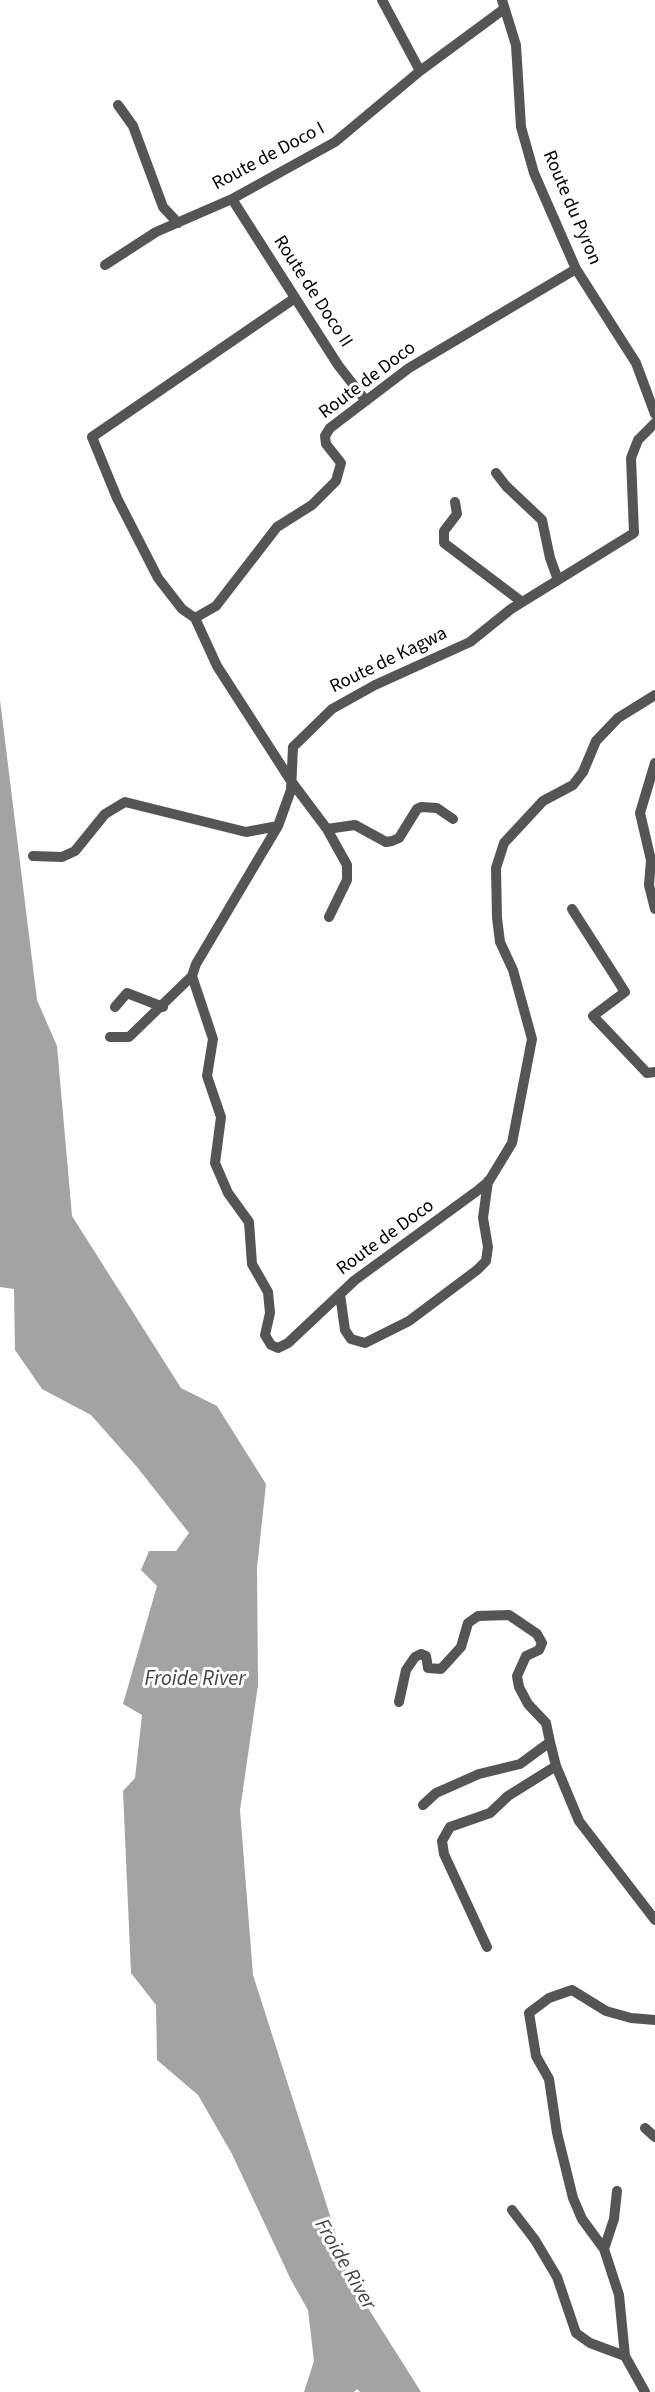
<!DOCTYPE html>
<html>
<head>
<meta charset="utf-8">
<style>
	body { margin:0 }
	canvas { display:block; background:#fff }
</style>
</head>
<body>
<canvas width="655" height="2392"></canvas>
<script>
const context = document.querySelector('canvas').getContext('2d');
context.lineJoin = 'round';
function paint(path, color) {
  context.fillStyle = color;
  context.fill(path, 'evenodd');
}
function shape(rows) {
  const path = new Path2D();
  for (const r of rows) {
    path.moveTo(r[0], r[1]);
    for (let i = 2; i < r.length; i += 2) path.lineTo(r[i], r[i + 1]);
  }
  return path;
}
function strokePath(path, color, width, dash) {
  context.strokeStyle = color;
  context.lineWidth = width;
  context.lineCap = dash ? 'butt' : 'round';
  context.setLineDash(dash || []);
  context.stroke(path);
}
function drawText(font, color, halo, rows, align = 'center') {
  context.font = font + ' "Source Sans 3",sans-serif';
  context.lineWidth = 6;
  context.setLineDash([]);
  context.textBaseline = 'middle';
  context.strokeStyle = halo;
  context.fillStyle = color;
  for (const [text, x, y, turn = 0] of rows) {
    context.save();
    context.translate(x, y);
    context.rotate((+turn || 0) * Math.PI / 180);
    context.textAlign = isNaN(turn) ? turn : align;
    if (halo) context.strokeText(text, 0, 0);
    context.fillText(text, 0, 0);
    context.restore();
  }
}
const water = shape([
	[0,700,37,1000,57,1046,72,1216,181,1388,217,1406,266,1484,257,1568,258,1685,240,1810,253,1975,351,2281,421,2392,360,2392,357,2389,354,2392,304,2392,314,2361,308,2310,291,2280,232,2154,198,2095,157,2060,156,2005,131,1973,123,1791,135,1778,142,1715,123,1704,157,1586,141,1570,149,1551,176,1551,189,1533,137,1467,91,1415,42,1389,15,1350,14,1289,0,1287]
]);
const minor = shape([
	[382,0,420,71],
	[502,0,516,45,521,127,534,173,576,269,636,363,655,414],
	[118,105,133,126,163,207,178,223],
	[232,199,338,365,366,401],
	[105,265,156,232,232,199,335,142,420,71,504,9],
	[295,298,92,437,117,498,158,578,182,609,195,618,217,666,291,781,327,829,355,825,386,842,392,841,399,838,417,809,421,807,437,808,453,819],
	[496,473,506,486,542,520,550,558,558,580],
	[455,502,457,514,444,531,444,543,522,602],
	[195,618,216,606,277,527,312,505,336,481,341,463,326,444,325,436,330,428,409,368,576,269],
	[655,763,640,813,651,860,649,885,655,909],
	[278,826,196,964,192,976,213,1039,207,1076,221,1117,215,1163,228,1193,249,1222,252,1264,268,1292,270,1313,265,1335,271,1345,278,1348,288,1343,355,1280,477,1191,489,1181,512,1143,532,1039,513,970,500,942,497,918,496,868,504,843,543,801,573,785,583,772,596,741,618,718,655,695],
	[327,829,347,865,347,880,329,917],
	[33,856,62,857,75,851,105,814,125,802,246,832,278,826,291,790,293,747,332,709,375,685,470,642,511,609,634,533,631,458,638,440,655,423],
	[572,909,625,992,593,1016,647,1073,655,1072],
	[115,1007,127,993,163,1007],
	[110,1037,129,1037,192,976],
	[340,1294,345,1330,351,1339,365,1343,409,1321,477,1270,486,1261,488,1247,483,1218,488,1181],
	[399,1702,406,1670,415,1657,421,1654,426,1656,428,1668,441,1669,461,1647,468,1623,478,1616,509,1615,537,1634,542,1643,539,1650,526,1656,517,1676,519,1687,528,1704,546,1723,550,1742],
	[423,1805,436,1793,479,1774,520,1764,550,1742,556,1766,579,1821,655,1920],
	[487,1947,444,1854,442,1841,450,1827,490,1813,508,1796,556,1766],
	[645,2128,655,2137],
	[617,2191,614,2219,604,2249,582,2219,573,2198,557,2133,549,2079,536,2056,529,2013,549,1998,572,1990,606,2011,631,2018,655,2020],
	[512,2210,535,2240,557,2277,576,2333,590,2343,625,2356],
	[604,2249,619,2295,625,2356,645,2392]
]);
const streetNames = [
	["Route de Doco I",269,157,-28],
	["Route du Pyron",571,208,67],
	["Route de Doco II",312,292,57],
	["Route de Doco",368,381,-37],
	["Route de Kagwa",389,661,-26],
	["Route de Doco",386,1238,-36]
];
const waterNames = [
	["Froide River",195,1680],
	["Froide River",344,2265,60]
];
paint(water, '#a3a3a3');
strokePath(minor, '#555', 10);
drawText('19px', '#000', '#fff', streetNames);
drawText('italic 21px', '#444', '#fff', waterNames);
</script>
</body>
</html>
